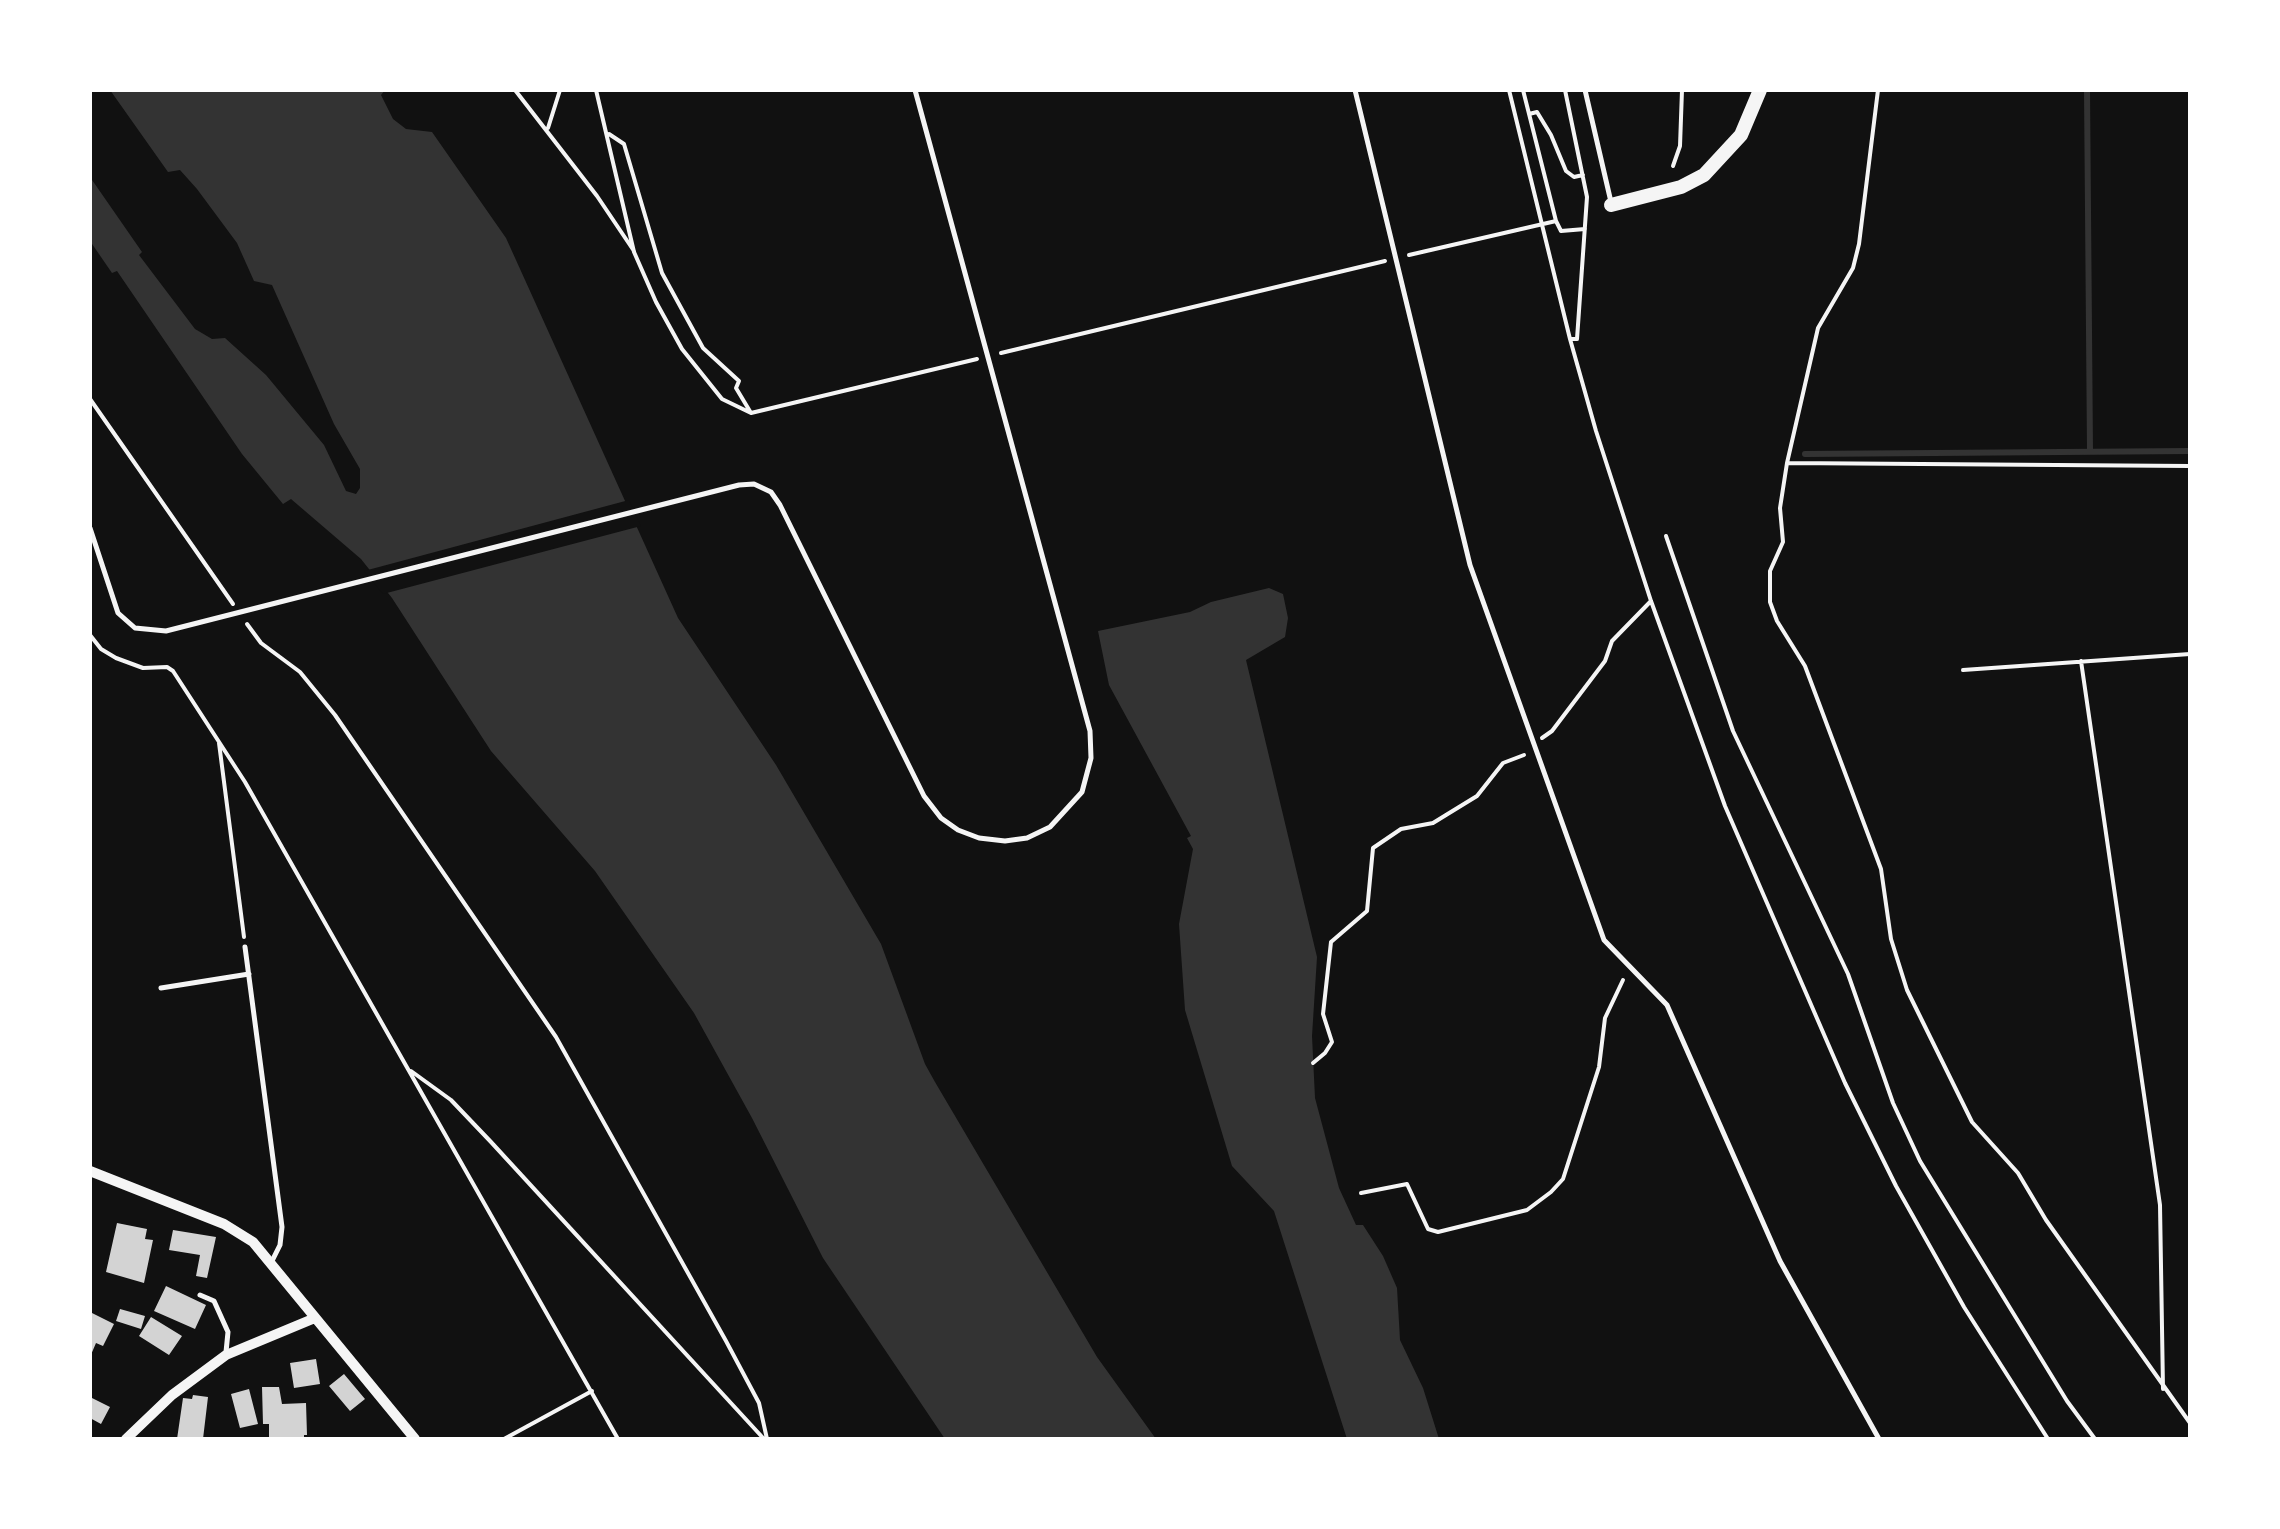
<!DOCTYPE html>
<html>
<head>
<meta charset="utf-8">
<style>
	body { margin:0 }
	#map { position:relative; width:2280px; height:1529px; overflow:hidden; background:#111; font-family:"Open Sans",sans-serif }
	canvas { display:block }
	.frame { position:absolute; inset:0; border:92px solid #fff; pointer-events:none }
</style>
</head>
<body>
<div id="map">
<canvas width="2280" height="1529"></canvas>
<div class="frame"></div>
</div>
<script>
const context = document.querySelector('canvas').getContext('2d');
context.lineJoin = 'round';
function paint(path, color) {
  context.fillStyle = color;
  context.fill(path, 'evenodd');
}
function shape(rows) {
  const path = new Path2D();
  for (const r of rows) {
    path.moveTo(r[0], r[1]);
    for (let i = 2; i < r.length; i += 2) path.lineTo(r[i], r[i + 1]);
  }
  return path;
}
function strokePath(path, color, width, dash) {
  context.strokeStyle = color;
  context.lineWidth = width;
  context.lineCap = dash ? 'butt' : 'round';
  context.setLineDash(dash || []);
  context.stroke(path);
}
const water = shape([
	[110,90,385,90,381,95,393,119,406,129,432,132,506,238,678,618,776,765,881,944,925,1064,935,1082,1097,1357,1156,1439,945,1439,823,1258,752,1118,694,1013,595,871,491,751,392,598,361,559,291,499,283,504,242,454,117,271,112,273,90,241,90,177,142,252,139,255,195,329,212,339,225,338,266,375,324,445,346,491,356,494,360,488,360,469,334,424,272,285,254,281,237,243,197,189,180,170,168,172],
	[1269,588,1283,594,1288,618,1285,637,1246,660,1317,957,1312,1036,1315,1098,1339,1188,1356,1225,1363,1225,1383,1256,1397,1288,1400,1340,1423,1388,1439,1439,1347,1439,1274,1211,1232,1166,1185,1010,1179,924,1193,849,1187,838,1191,836,1109,685,1098,631,1190,612,1211,602]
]);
const pier = shape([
	[629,500,641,526,383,594,364,571]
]);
const stream = shape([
	[2087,90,2090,451],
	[1805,454,2190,451]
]);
const building = shape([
	[117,1223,147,1229,145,1239,153,1240,144,1283,106,1272],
	[173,1230,216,1237,207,1278,196,1276,200,1255,169,1250],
	[166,1286,206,1305,195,1329,154,1311],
	[120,1309,145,1316,141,1329,116,1321],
	[90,1312,114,1324,103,1346,96,1343,90,1357],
	[151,1317,182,1336,169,1355,139,1336],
	[316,1359,320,1384,294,1388,290,1363],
	[344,1374,365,1399,350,1411,329,1386],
	[262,1387,279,1387,282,1404,306,1403,307,1435,304,1435,304,1439,269,1439,269,1424,263,1424],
	[249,1389,258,1424,240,1428,231,1394],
	[193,1395,208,1397,203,1439,177,1439,183,1398,192,1399],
	[90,1397,110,1407,101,1424,90,1418]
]);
const path = shape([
	[515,90,597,196,634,251],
	[596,90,634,252,656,302,682,349,722,399,751,413,977,359],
	[1509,90,1570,339,1596,431,1651,601,1725,806,1845,1083,1896,1186,1964,1307,2048,1439],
	[1523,90,1556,221,1561,231,1585,229],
	[1565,90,1587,197,1577,339,1570,339],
	[1878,90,1859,244,1853,268,1818,328,1787,463,1780,508,1783,542,1770,571,1770,602,1777,621,1805,666,1881,869,1891,939,1907,990,1972,1122,2018,1173,2046,1220,2190,1423],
	[1529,114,1537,112,1551,135,1566,171,1574,177,1583,175],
	[548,128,560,90],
	[609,134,624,144,662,273,703,348,739,381,736,388,751,413],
	[1673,166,1680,146,1682,90],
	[1409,255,1556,221],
	[1001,353,1385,261],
	[90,399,233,604],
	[1787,463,2190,466],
	[1666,536,1733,731,1848,974,1893,1103,1920,1161,2067,1401,2095,1439],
	[247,624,261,643,300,672,335,715,556,1037,726,1341,759,1403,767,1439],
	[90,635,101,649,116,658,143,668,167,667,173,671,245,782,618,1439],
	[2081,661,2160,1205,2163,1389],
	[1963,670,2190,654],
	[1542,738,1552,731,1605,661,1612,641,1650,602],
	[219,743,244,937],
	[1313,1063,1325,1053,1332,1042,1323,1014,1331,942,1367,911,1373,848,1401,829,1433,823,1446,815,1477,796,1503,763,1524,755],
	[411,1071,451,1100,491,1142,764,1439],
	[1361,1193,1407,1184,1428,1229,1438,1232,1527,1210,1551,1192,1563,1179,1599,1067,1605,1018,1623,980],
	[504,1439,592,1391]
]);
const service = shape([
	[1355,90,1470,565,1604,940,1667,1005,1780,1261,1879,1439],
	[1585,90,1611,202],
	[90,528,118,613,135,628,166,631,739,485,754,484,771,492,780,505,924,796,941,818,958,830,979,838,1005,841,1027,838,1050,827,1082,792,1091,758,1090,731,915,90],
	[245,947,282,1227,280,1245,271,1263],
	[161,988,249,974],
	[200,1295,214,1301,228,1332,226,1352]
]);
const minor = shape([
	[90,1171,224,1224,253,1242,415,1439],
	[126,1439,172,1395,226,1355,315,1318]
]);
const tertiary = shape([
	[1611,205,1681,187,1704,175,1741,135,1760,90]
]);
paint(water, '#333');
paint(pier, '#111');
strokePath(stream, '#333', 6);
paint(building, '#d3d3d3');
strokePath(path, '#f5f5f5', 4);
strokePath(service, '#f5f5f5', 5);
strokePath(minor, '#f5f5f5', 10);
strokePath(tertiary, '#f5f5f5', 14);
</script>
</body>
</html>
